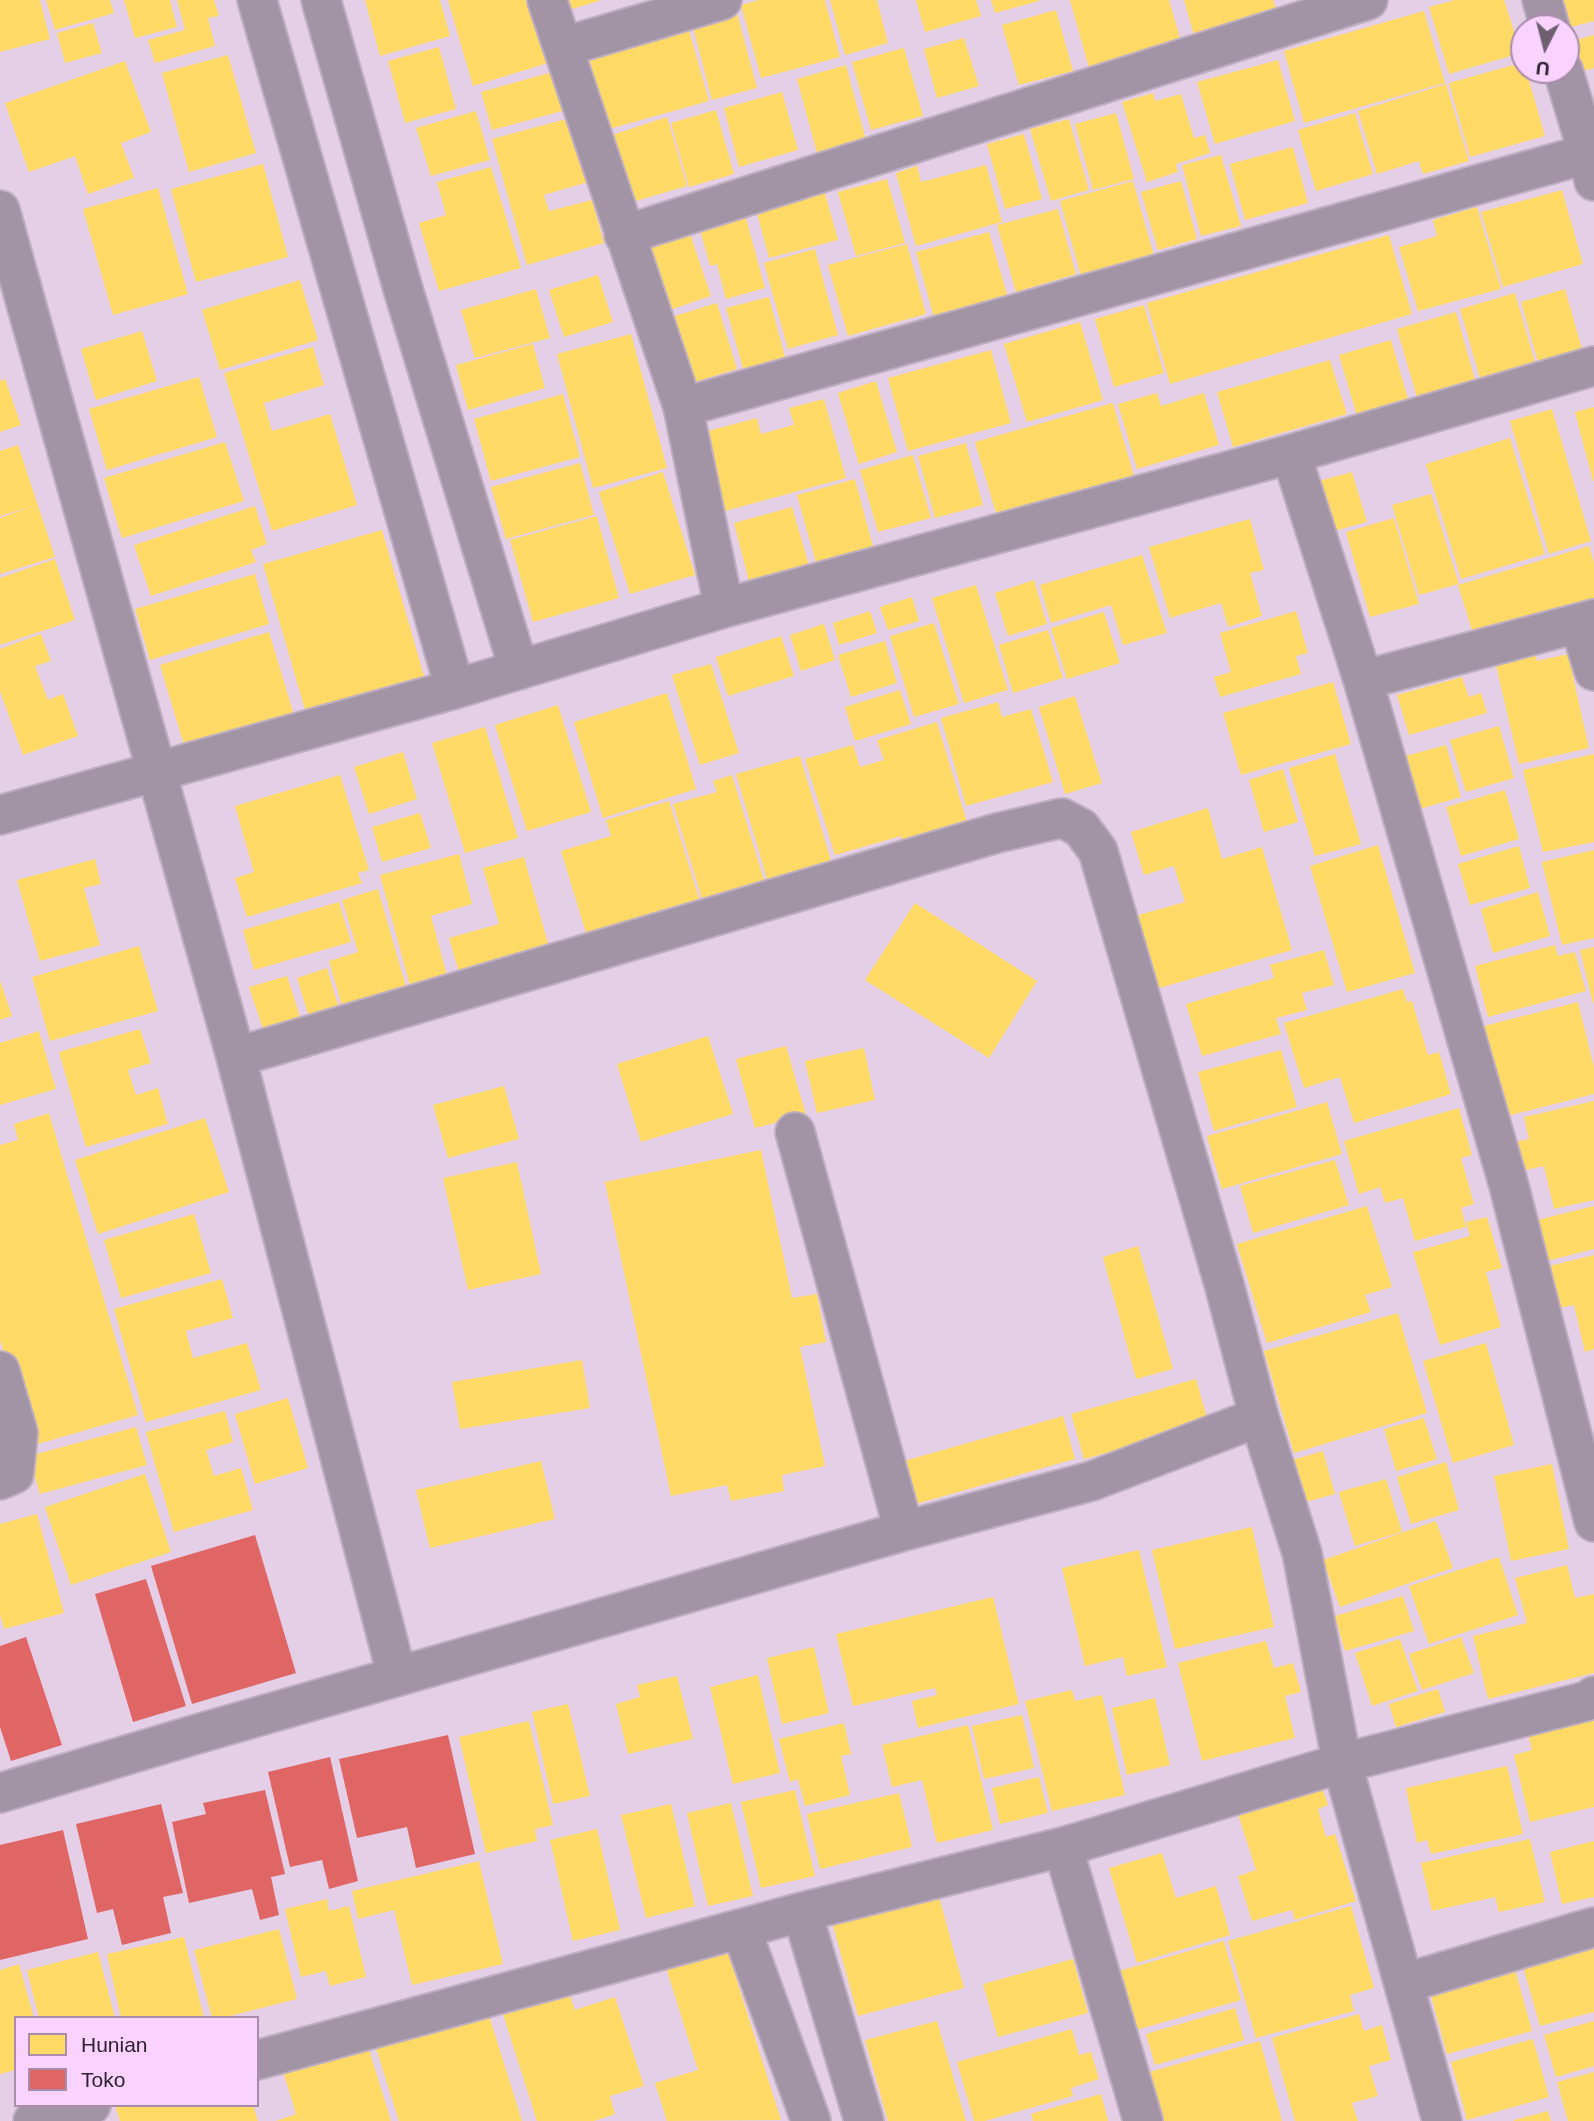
<!DOCTYPE html>
<html>
<head>
<meta charset="utf-8">
<style>
	body { margin:0 }
	#map { position:relative; width:1594px; height:2121px; overflow:hidden; background:#e4cfe7; font-family:Arial,sans-serif }
	canvas { display:block }
	.legend { position:absolute; left:14px; top:2016px; width:245px; height:91px; box-sizing:border-box; background:#f9d2fe; border:2px solid #a98cac; margin:0; padding:9px 12px; list-style:none; font-size:21px; color:#302232 }
	.legend li { display:flex; align-items:center; gap:14px; height:35px }
	.legend b { width:35px; border:2px solid #a98cac }
	.north { position:absolute; left:1510px; top:14px; width:70px; height:70px; box-sizing:border-box; background:#f9d2fe; border:2px solid #a98cac; border-radius:50%; rotate:186deg; font-size:19px; font-weight:700; line-height:28px; text-align:center; color:#302232 }
	.north::after { content:''; display:block; margin:auto; width:24px; height:32px; background:#6f5f71; clip-path:polygon(50% 0,100% 100%,50% 72%,0 100%) }
</style>
</head>
<body>
<div id="map">
<canvas width="1594" height="2121"></canvas>
<ul class="legend">
<li><b style="height:19px;background:#ffd966"></b>Hunian</li>
<li><b style="height:19px;background:#e06666"></b>Toko</li>
</ul>
<div class="north">U</div>
</div>
<script>
const context = document.querySelector('canvas').getContext('2d');
context.lineJoin = 'round';
function paint(path, color) {
  context.fillStyle = color;
  context.fill(path, 'evenodd');
}
function shape(rows) {
  const path = new Path2D();
  for (const r of rows) {
    path.moveTo(r[0], r[1]);
    for (let i = 2; i < r.length; i += 2) path.lineTo(r[i], r[i + 1]);
  }
  return path;
}
function strokePath(path, color, width, dash) {
  context.strokeStyle = color;
  context.lineWidth = width;
  context.lineCap = dash ? 'butt' : 'round';
  context.setLineDash(dash || []);
  context.stroke(path);
}
const homes = shape([
	[0,0,40,0,50,39,0,52],
	[46,0,110,0,114,13,55,30],
	[124,0,170,0,177,27,135,38],
	[177,0,214,0,219,16,208,18,215,46,155,63,148,40,185,30],
	[365,0,440,0,450,36,380,56],
	[448,0,539,0,558,60,473,86],
	[562,0,599,0,599,1,565,11],
	[759,0,825,0,840,57,761,78,741,5],
	[830,0,877,0,888,43,845,55],
	[916,0,976,0,981,16,925,32],
	[991,0,1039,0,1039,1,995,13],
	[1070,0,1169,0,1181,41,1089,68],
	[1184,0,1273,0,1277,11,1194,35],
	[1455,0,1504,0,1521,53,1449,74,1429,7],
	[1564,0,1594,0,1594,21,1571,27],
	[736,9,757,88,712,100,691,20],
	[1056,10,1073,71,1019,85,1002,25],
	[1424,11,1445,83,1304,123,1284,51],
	[93,23,102,53,65,63,57,33],
	[687,23,709,101,609,129,587,50],
	[1594,35,1594,68,1580,72,1572,41],
	[964,38,979,86,937,98,924,49],
	[439,47,456,109,405,123,388,61],
	[904,48,923,116,871,130,852,62],
	[228,55,256,153,189,172,162,73],
	[1278,60,1295,121,1215,144,1197,82],
	[125,61,151,132,121,143,134,178,88,194,75,156,29,172,5,103],
	[1524,62,1524,70,1526,70,1545,136,1470,157,1449,83],
	[846,65,866,140,817,153,797,79],
	[556,71,566,110,492,130,481,92],
	[1446,84,1469,161,1423,174,1419,161,1377,174,1358,111],
	[782,92,798,150,739,167,724,108],
	[1153,93,1155,101,1181,94,1194,138,1205,135,1210,153,1176,164,1178,172,1147,182,1122,102],
	[716,110,734,174,689,187,671,123],
	[476,111,490,160,431,176,416,128],
	[1116,113,1134,179,1093,190,1075,124],
	[1355,113,1373,174,1316,191,1298,130],
	[667,117,687,186,629,203,609,136],
	[570,118,588,182,544,195,549,211,592,200,604,243,527,265,492,139],
	[1069,119,1089,190,1051,201,1030,129],
	[1024,134,1042,199,1005,209,987,144],
	[1293,147,1308,203,1245,220,1230,164],
	[1221,155,1241,226,1201,236,1182,165],
	[263,164,288,257,196,282,171,189],
	[986,165,1002,222,916,246,896,173,917,166,921,182],
	[491,167,521,268,439,291,419,223,446,215,437,182],
	[887,179,905,243,856,256,838,192],
	[1133,181,1154,256,1081,276,1060,201],
	[1181,181,1197,239,1158,250,1141,192],
	[158,188,188,294,113,315,83,209],
	[824,190,838,240,769,258,756,209],
	[1562,190,1583,264,1503,287,1481,212],
	[1477,207,1501,289,1418,311,1399,247,1437,236,1433,220],
	[1058,209,1076,274,1016,292,997,225],
	[744,211,765,288,726,299,717,264,710,266,698,222],
	[688,228,711,296,655,315,632,245],
	[989,232,1009,301,935,321,916,252],
	[1389,235,1412,314,1170,384,1147,303],
	[907,244,926,314,848,336,828,265],
	[815,249,838,335,788,349,764,263],
	[598,275,613,322,564,337,549,290],
	[300,280,318,340,220,370,202,310],
	[536,289,550,338,475,358,461,310],
	[1565,289,1582,349,1538,362,1521,302],
	[1515,293,1538,373,1483,389,1460,309],
	[769,297,787,364,745,375,726,308],
	[717,303,737,369,685,385,665,319],
	[1144,305,1164,373,1114,387,1095,319],
	[1456,312,1477,387,1419,404,1397,329],
	[1080,322,1103,400,1027,422,1004,344],
	[142,331,157,381,96,400,81,349],
	[631,334,667,468,593,488,557,354],
	[1391,340,1409,402,1357,416,1339,355],
	[533,344,545,388,468,410,456,365],
	[313,347,324,385,264,403,272,431,330,414,357,505,272,531,224,373],
	[991,350,1011,423,908,451,888,378],
	[1330,360,1347,414,1233,447,1217,392],
	[199,377,217,437,107,470,89,409],
	[5,379,21,425,0,432,0,381],
	[876,381,897,452,859,464,838,393],
	[1157,393,1161,406,1204,393,1219,445,1137,469,1118,404],
	[563,394,580,457,491,481,474,419],
	[824,399,846,478,725,511,704,432,757,418,761,434,794,425,789,408],
	[1113,403,1135,480,998,520,975,442],
	[1594,407,1594,481,1593,481,1575,412],
	[1552,409,1591,541,1549,554,1510,421],
	[1510,438,1545,554,1461,579,1426,464],
	[225,442,244,501,122,538,104,478],
	[966,443,983,505,935,518,918,456],
	[18,445,55,557,0,574,0,518,30,507,0,516,0,451],
	[913,455,931,518,878,532,860,470],
	[580,463,594,515,506,539,491,487],
	[663,472,695,575,630,594,599,492],
	[1352,472,1367,522,1327,533,1312,483],
	[855,479,875,554,818,570,797,495],
	[1431,494,1459,584,1419,595,1392,505],
	[255,506,267,544,251,550,256,562,151,596,134,545],
	[792,507,811,572,751,589,734,523],
	[597,516,619,598,533,622,510,540],
	[1394,518,1419,604,1370,617,1346,532],
	[1250,519,1264,570,1250,573,1262,616,1228,627,1221,603,1170,618,1149,547],
	[382,530,424,676,305,710,263,564],
	[1589,546,1594,563,1594,605,1475,640,1458,585],
	[1142,555,1167,633,1123,645,1111,605,1051,623,1040,585],
	[55,559,75,620,0,645,0,578],
	[255,574,269,624,150,660,135,609],
	[1034,580,1047,624,1008,636,995,593],
	[976,585,1008,690,964,703,932,598],
	[912,597,919,621,888,630,880,607],
	[870,611,877,633,839,645,833,623],
	[1296,611,1308,653,1296,656,1301,674,1220,697,1214,677,1231,672,1220,633],
	[1104,612,1120,663,1067,679,1051,628],
	[934,623,959,704,914,717,890,636],
	[824,624,835,660,801,671,790,635],
	[1048,630,1063,678,1013,693,999,645],
	[269,632,296,722,187,755,160,665],
	[41,634,51,661,35,666,48,700,63,694,78,736,23,755,0,691,0,649],
	[781,636,794,676,728,696,716,657],
	[885,641,897,683,851,697,838,655],
	[1535,651,1537,661,1568,654,1589,748,1519,764,1495,661],
	[711,664,739,753,700,765,672,675],
	[1462,677,1469,697,1481,693,1487,713,1409,735,1397,695],
	[1333,682,1351,744,1241,775,1223,713],
	[900,690,911,724,855,741,845,707],
	[667,693,696,789,603,818,574,722],
	[1075,696,1102,783,1065,794,1039,707],
	[998,702,1002,717,1031,709,1053,782,966,806,941,718],
	[558,705,591,812,527,831,495,725],
	[937,722,969,829,904,848,901,836,835,855,805,759,853,745,860,767,884,760,877,740],
	[1499,726,1514,778,1466,792,1450,740],
	[485,727,518,838,465,853,432,743],
	[1446,745,1461,797,1416,810,1402,757],
	[403,752,417,799,369,814,354,767],
	[1335,754,1361,844,1315,856,1289,768],
	[1594,754,1594,842,1543,852,1523,770],
	[800,756,832,864,768,882,736,774],
	[1283,769,1298,822,1264,832,1249,780],
	[340,775,369,870,358,873,362,883,247,917,235,878,254,872,235,806],
	[732,775,764,880,702,899,673,804,717,792,713,781],
	[1505,790,1519,839,1461,856,1446,807],
	[669,801,701,905,588,939,561,851,611,836,606,820],
	[1208,808,1222,859,1262,847,1292,950,1156,989,1135,916,1185,902,1174,866,1144,875,1131,832],
	[420,813,431,848,382,862,372,827],
	[1378,845,1415,973,1347,992,1310,866],
	[1519,846,1530,888,1470,905,1458,864],
	[1594,850,1594,938,1562,945,1542,862],
	[459,854,472,904,431,916,450,987,413,997,380,875],
	[524,857,550,951,460,976,449,938,499,924,483,868],
	[95,859,101,884,84,888,100,945,40,961,17,880],
	[378,889,409,997,345,1016,329,961,358,952,342,900],
	[1538,892,1550,936,1493,953,1481,909],
	[339,902,351,942,254,970,243,930],
	[915,903,1037,981,989,1058,865,980],
	[1555,945,1558,956,1575,952,1586,991,1488,1017,1475,966],
	[139,946,158,1011,50,1041,32,977],
	[1594,947,1594,1003,1593,1003,1580,950],
	[1324,950,1334,985,1302,993,1307,1010,1276,1018,1281,1034,1202,1056,1186,1004,1274,978,1270,965],
	[327,968,342,1018,312,1027,297,978],
	[287,976,302,1023,265,1035,249,987],
	[0,980,12,1016,0,1020],
	[1403,989,1407,1002,1412,1001,1428,1055,1439,1052,1451,1094,1354,1123,1340,1077,1304,1088,1284,1023],
	[1578,1002,1594,1067,1594,1094,1507,1116,1484,1026],
	[140,1029,151,1063,128,1070,136,1095,158,1088,168,1124,86,1147,59,1052],
	[39,1031,56,1089,0,1105,0,1043],
	[708,1036,733,1114,641,1142,617,1064],
	[786,1046,806,1115,755,1128,736,1059],
	[864,1048,875,1100,817,1113,805,1061],
	[1281,1050,1297,1107,1214,1131,1198,1072],
	[504,1086,519,1139,448,1158,433,1105],
	[1594,1101,1594,1200,1554,1209,1544,1166,1517,1172,1510,1143,1529,1139,1524,1117],
	[1327,1102,1342,1154,1222,1189,1207,1136],
	[1459,1108,1472,1155,1461,1158,1474,1204,1461,1208,1466,1227,1415,1241,1403,1198,1385,1203,1380,1187,1359,1194,1344,1141],
	[49,1113,138,1415,31,1446,0,1340,0,1145,18,1140,14,1124],
	[205,1118,229,1192,98,1234,75,1160],
	[761,1150,792,1298,817,1294,826,1342,800,1347,825,1466,782,1475,784,1491,731,1501,727,1485,671,1496,605,1182],
	[1335,1160,1349,1205,1253,1233,1240,1186],
	[517,1162,541,1274,468,1290,443,1178],
	[1367,1206,1392,1287,1365,1295,1371,1312,1267,1343,1237,1244],
	[1594,1206,1594,1249,1535,1264,1525,1223],
	[194,1214,211,1273,121,1298,104,1240],
	[1487,1217,1502,1268,1486,1272,1501,1327,1440,1345,1413,1252,1470,1236,1466,1222],
	[1138,1246,1173,1369,1136,1379,1103,1257],
	[1594,1255,1594,1349,1585,1352,1574,1305,1555,1309,1545,1267],
	[222,1279,233,1318,186,1331,193,1358,247,1343,261,1390,146,1422,114,1309],
	[1398,1313,1427,1413,1294,1453,1264,1351],
	[1486,1343,1514,1445,1453,1463,1423,1361],
	[582,1360,590,1408,460,1429,452,1382],
	[1196,1379,1209,1425,1084,1459,1071,1414],
	[288,1398,308,1468,255,1484,235,1414],
	[225,1411,233,1442,206,1450,214,1476,241,1468,253,1510,174,1532,146,1432],
	[1063,1416,1075,1459,916,1504,904,1461],
	[1424,1418,1437,1459,1396,1471,1384,1429],
	[136,1427,147,1465,40,1494,29,1456],
	[1323,1451,1335,1494,1291,1506,1279,1464],
	[541,1461,555,1519,430,1548,416,1490],
	[1446,1462,1459,1510,1411,1524,1397,1477],
	[1552,1464,1569,1549,1511,1561,1494,1476],
	[145,1474,171,1552,71,1585,45,1507],
	[1386,1479,1402,1532,1355,1546,1339,1492],
	[37,1514,64,1613,4,1629,0,1614,0,1524],
	[1436,1521,1453,1568,1340,1607,1323,1560],
	[1252,1527,1274,1627,1175,1649,1152,1550],
	[1139,1550,1167,1667,1127,1676,1123,1657,1085,1666,1062,1568],
	[1499,1557,1518,1615,1429,1644,1409,1586],
	[1567,1565,1575,1598,1594,1594,1594,1673,1488,1699,1473,1636,1527,1623,1515,1578],
	[1403,1596,1414,1631,1345,1651,1335,1616],
	[993,1597,1019,1704,918,1728,912,1701,937,1695,935,1688,853,1706,836,1634],
	[1461,1637,1474,1673,1422,1690,1409,1654],
	[1400,1639,1418,1691,1372,1706,1355,1653],
	[1266,1641,1274,1668,1293,1663,1301,1692,1285,1696,1295,1738,1202,1761,1178,1663],
	[814,1647,829,1713,782,1724,767,1658],
	[758,1675,780,1773,733,1784,710,1687],
	[677,1676,693,1739,628,1754,616,1704,640,1697,637,1685],
	[1438,1689,1445,1712,1396,1727,1389,1704],
	[1072,1690,1075,1701,1102,1695,1125,1795,1052,1811,1025,1701],
	[1155,1698,1170,1765,1127,1775,1112,1708],
	[568,1704,590,1796,553,1804,532,1712],
	[1594,1713,1594,1807,1530,1822,1514,1755,1532,1750,1527,1729],
	[1022,1715,1034,1768,984,1779,972,1726],
	[529,1721,553,1825,535,1829,537,1841,486,1853,459,1737],
	[844,1723,851,1754,841,1756,850,1795,805,1806,798,1779,790,1782,779,1739],
	[968,1725,993,1830,937,1843,922,1780,892,1787,882,1745],
	[1507,1766,1523,1834,1431,1854,1427,1840,1417,1843,1406,1788],
	[1318,1776,1328,1805,1318,1809,1326,1837,1335,1834,1356,1901,1295,1920,1292,1910,1252,1921,1238,1876,1256,1870,1234,1802],
	[1039,1777,1048,1813,1000,1824,992,1788],
	[795,1790,815,1876,761,1888,741,1802],
	[899,1793,912,1847,820,1869,807,1814],
	[731,1803,753,1896,708,1906,687,1813],
	[671,1804,695,1906,646,1918,621,1815],
	[597,1829,620,1930,573,1941,550,1840],
	[1530,1839,1545,1902,1499,1912,1495,1897,1432,1911,1421,1863],
	[1594,1841,1594,1897,1562,1904,1550,1852],
	[1162,1853,1176,1898,1216,1886,1230,1935,1137,1963,1109,1868],
	[479,1861,503,1964,412,1985,394,1910,358,1919,352,1891],
	[938,1893,964,1988,858,2016,832,1922],
	[327,1899,329,1911,349,1906,366,1977,330,1986,326,1971,301,1977,285,1909],
	[1351,1906,1374,1988,1350,1995,1354,2011,1256,2038,1228,1941],
	[279,1929,297,1999,222,2018,212,2018,194,1950],
	[184,1937,204,2018,121,2018,107,1954],
	[1224,1941,1241,2000,1136,2030,1119,1971],
	[725,1943,781,2120,667,2121,655,2083,698,2070,664,1961],
	[1594,1943,1594,2012,1540,2026,1522,1963],
	[98,1952,115,2018,39,2018,27,1970],
	[1073,1959,1088,2013,998,2037,983,1984],
	[19,1964,34,2018,16,2018,16,2070,0,2074,0,1970],
	[1515,1969,1532,2031,1447,2054,1430,1992],
	[569,1994,575,2010,615,1997,644,2086,610,2096,615,2114,594,2121,537,2121,503,2014],
	[1235,2008,1244,2040,1155,2065,1146,2034],
	[488,2012,522,2121,399,2121,375,2045],
	[1359,2014,1364,2031,1382,2025,1391,2060,1369,2066,1378,2096,1352,2103,1358,2121,1295,2121,1272,2038],
	[937,2021,966,2121,888,2121,865,2040],
	[1594,2021,1594,2066,1556,2077,1544,2035],
	[1072,2029,1079,2055,1091,2052,1099,2079,1071,2088,1073,2096,985,2121,974,2121,957,2062],
	[1533,2039,1549,2097,1467,2120,1451,2062],
	[1260,2041,1282,2121,1156,2121,1142,2074],
	[367,2043,391,2121,276,2121,296,2114,282,2068],
	[1594,2072,1594,2121,1568,2121,1557,2082],
	[1101,2094,1108,2121,1033,2121,1031,2114],
	[115,2105,253,2105,258,2121,120,2121],
	[1548,2111,1551,2121,1514,2121,1514,2120]
]);
const shops = shape([
	[255,1535,296,1673,192,1704,151,1566],
	[146,1579,186,1706,133,1722,95,1594],
	[26,1637,62,1745,11,1761,0,1727,0,1646],
	[448,1735,475,1854,416,1868,407,1827,357,1838,339,1759],
	[330,1757,358,1881,329,1889,322,1860,290,1867,268,1772],
	[265,1790,285,1874,271,1877,279,1915,260,1920,252,1889,189,1903,172,1822,206,1814,203,1803],
	[161,1804,183,1893,163,1897,171,1933,122,1945,113,1909,97,1913,76,1824],
	[63,1830,88,1939,0,1960,0,1845]
]);
const minor = shape([
	[257,0,455,689],
	[321,0,403,289,519,670],
	[547,0,683,407,724,608],
	[1542,0,1550,28],
	[563,47,722,0],
	[1563,70,1588,153,1594,181],
	[0,210,236,1057,397,1676],
	[624,235,1368,0],
	[683,407,1594,152],
	[1291,454,1363,680,1509,1186,1594,1522],
	[1579,623,1594,671],
	[1363,680,1594,619],
	[0,815,455,689,724,608,1291,454,1594,366],
	[236,1057,997,833,1062,818,1081,828,1098,851,1224,1284,1259,1417,1302,1553,1342,1763,1442,2121],
	[795,1132,904,1531],
	[0,1371,18,1433,14,1474,0,1480],
	[0,1793,197,1734,904,1531,1092,1481,1259,1417],
	[1063,1847,1143,2121],
	[802,1912,864,2121],
	[741,1929,811,2121],
	[1405,1983,1594,1927],
	[257,2060,802,1912,1063,1847,1342,1763,1587,1701,1594,1696],
	[33,2121,91,2105]
]);
paint(homes, '#ffd966');
paint(shops, '#e06666');
strokePath(minor, '#beaec1', 42);
strokePath(minor, '#a394a5', 38);
</script>
</body>
</html>
